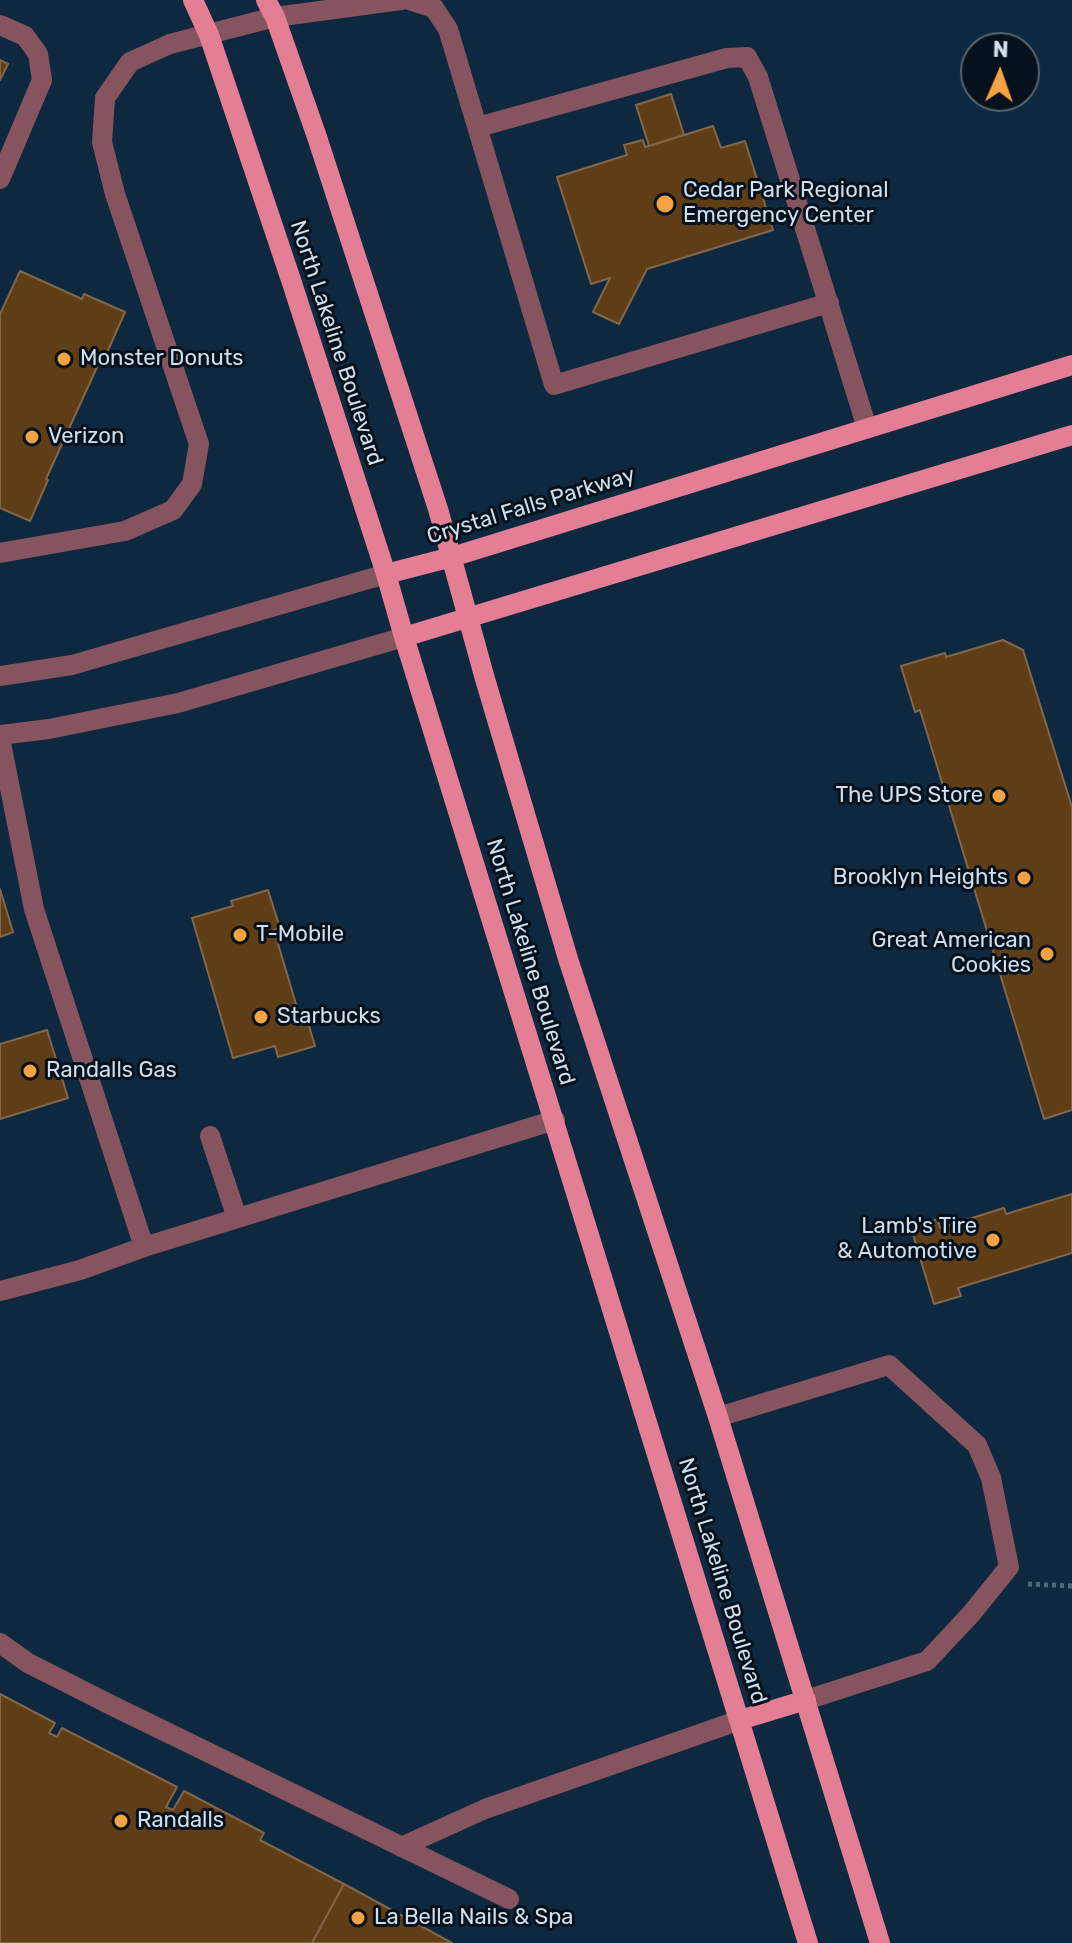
<!DOCTYPE html>
<html>
<head>
<meta charset="utf-8">
<style>
	body { margin:0 }
	#map { position:relative; width:1072px; height:1943px; overflow:hidden; background:#0d283f; font-family:Rubik,sans-serif }
	canvas { display:block }
	.north { position:absolute; left:960px; top:32px; width:80px; height:80px; box-sizing:border-box; background:#06111b; border:2px solid #56636f; border-radius:50%; rotate:2deg; font-size:22px; font-weight:700; line-height:32px; text-align:center; color:#cfdfee }
	.north::after { content:''; display:block; margin:auto; width:28px; height:36px; background:#f4a344; clip-path:polygon(50% 0,100% 100%,50% 72%,0 100%) }
</style>
</head>
<body>
<div id="map">
<canvas width="1072" height="1943"></canvas>
<div class="north">N</div>
</div>
<script>
const context = document.querySelector('canvas').getContext('2d');
context.lineJoin = 'round';
function paint(path, color) {
  context.fillStyle = color;
  context.fill(path, 'evenodd');
}
function shape(rows) {
  const path = new Path2D();
  for (const r of rows) {
    path.moveTo(r[0], r[1]);
    for (let i = 2; i < r.length; i += 2) path.lineTo(r[i], r[i + 1]);
  }
  return path;
}
function strokePath(path, color, width, dash) {
  context.strokeStyle = color;
  context.lineWidth = width;
  context.lineCap = dash ? 'butt' : 'round';
  context.setLineDash(dash || []);
  context.stroke(path);
}
function drawText(font, color, halo, rows, align = 'center') {
  context.font = font + ' Rubik,sans-serif';
  context.lineWidth = 6;
  context.setLineDash([]);
  context.textBaseline = 'middle';
  context.strokeStyle = halo;
  context.fillStyle = color;
  for (const [text, x, y, turn = 0] of rows) {
    context.save();
    context.translate(x, y);
    context.rotate((+turn || 0) * Math.PI / 180);
    context.textAlign = isNaN(turn) ? turn : align;
    if (halo) context.strokeText(text, 0, 0);
    context.fillText(text, 0, 0);
    context.restore();
  }
}
const building = shape([
	[0,60,8,64,0,80,0,60],
	[671,94,684,135,649,146,636,105,671,94],
	[713,126,721,148,745,141,773,230,647,269,619,324,593,312,610,278,591,284,557,177,627,155,624,145,643,140,645,147,649,146,713,126],
	[20,271,82,299,84,294,125,312,106,355,103,354,46,479,48,480,30,521,0,508,0,314,20,271],
	[1003,640,1023,650,1072,807,1072,1110,1044,1119,920,710,915,712,901,666,945,653,946,657,1003,640],
	[0,889,13,932,0,937,0,889],
	[268,890,280,928,274,930,298,1011,304,1009,315,1046,278,1057,275,1046,233,1058,192,918,233,906,231,901,268,890],
	[47,1030,68,1098,0,1119,0,1044,47,1030],
	[1072,1194,1072,1253,958,1288,961,1296,934,1304,911,1228,938,1219,940,1228,1004,1208,1006,1214,1072,1194],
	[0,1694,55,1723,49,1733,57,1737,62,1728,177,1787,166,1807,173,1810,184,1791,264,1833,260,1840,344,1884,312,1943,0,1943,0,1694],
	[344,1884,452,1943,312,1943,344,1884]
]);
const path = shape([
	[1028,1584,1072,1586]
]);
const minor = shape([
	[409,0,434,8,448,29,554,385,829,303],
	[0,25,25,36,38,54,42,80,0,179],
	[478,127,727,58,747,57,758,77,867,428],
	[0,553,125,531,173,510,192,484,199,444,115,194,102,142,105,98,130,62,170,44,275,17,401,0],
	[0,676,72,665,386,574],
	[0,735,49,729,178,703,404,637],
	[0,738,34,909,144,1247],
	[210,1136,237,1218],
	[0,1291,80,1270,144,1247,555,1120],
	[718,1417,889,1365,977,1445,991,1478,1009,1567,971,1614,927,1661,806,1700],
	[0,1643,28,1663,113,1706,509,1899],
	[401,1847,485,1809,740,1720]
]);
const major = shape([
	[193,0,209,35,292,283,386,574,404,637,808,1943],
	[266,0,275,17,317,137,438,509,485,679,569,962,718,1417,880,1943],
	[386,574,452,557,1072,365],
	[404,637,1072,435],
	[740,1720,806,1700]
]);
const markers = [
	[665,204,10,"#f4a344"],
	[64,359,8,"#f4a344"],
	[32,437,8,"#f4a344"],
	[999,796,8,"#f4a344"],
	[1024,878,8,"#f4a344"],
	[240,935,8,"#f4a344"],
	[1047,954,8,"#f4a344"],
	[261,1017,8,"#f4a344"],
	[30,1071,8,"#f4a344"],
	[993,1240,8,"#f4a344"],
	[121,1821,8,"#f4a344"],
	[358,1918,8,"#f4a344"]
];
const poiNames = [
	["Cedar Park Regional",683,191],
	["Emergency Center",683,216],
	["Monster Donuts",80,359],
	["Verizon",48,437],
	["The UPS Store",983,796,"right"],
	["Brooklyn Heights",1008,878,"right"],
	["T-Mobile",256,935],
	["Great American",1031,941,"right"],
	["Cookies",1031,966,"right"],
	["Starbucks",277,1017],
	["Randalls Gas",46,1071],
	["Lamb's Tire",977,1227,"right"],
	["& Automotive",977,1252,"right"],
	["Randalls",137,1821],
	["La Bella Nails & Spa",374,1918]
];
const streetNames = [
	["North Lakeline Boulevard",336,343,72],
	["Crystal Falls Parkway",531,506,-17],
	["North Lakeline Boulevard",530,962,73],
	["North Lakeline Boulevard",722,1581,73]
];
paint(building, '#5f3d16');
strokePath(building, '#82664a', 2);
strokePath(path, '#51687c', 5, [4, 4]);
strokePath(minor, '#85545e', 20);
strokePath(major, '#e47e95', 20);
for (const [x, y, r, color] of markers) {
  const dot = new Path2D();
  dot.arc(x, y, r, 0, 2 * Math.PI);
  context.fillStyle = color;
  context.fill(dot);
  strokePath(dot, '#06111b', 3);
}
drawText('22px', '#cfdfee', '#06111b', poiNames, 'left');
drawText('22px', '#cfdfee', '#06111b', streetNames);
</script>
</body>
</html>
